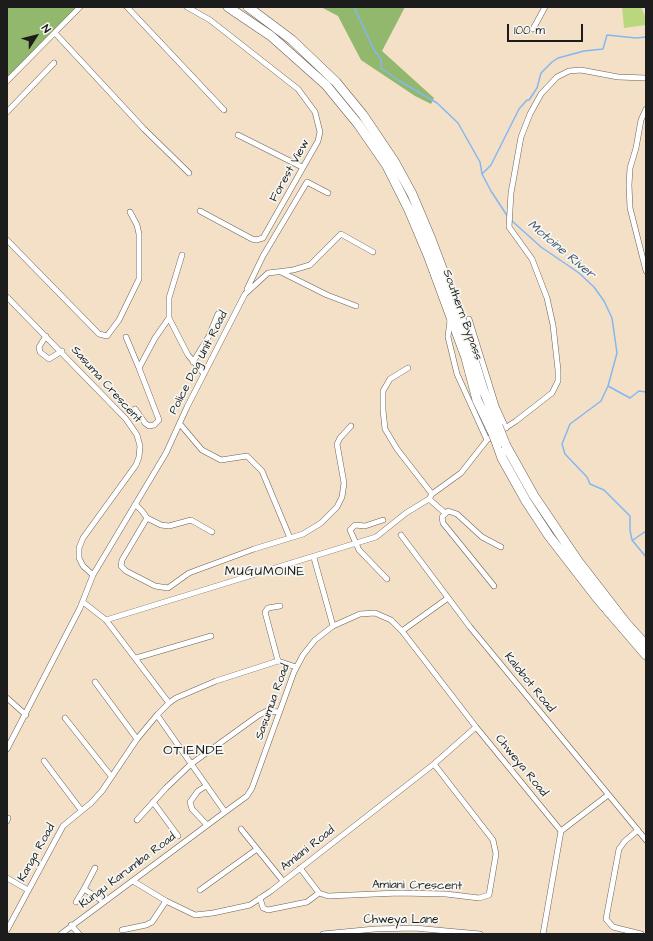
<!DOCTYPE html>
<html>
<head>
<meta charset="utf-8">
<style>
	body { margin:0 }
	#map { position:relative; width:653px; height:941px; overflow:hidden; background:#f4e0c7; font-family:"Architects Daughter",sans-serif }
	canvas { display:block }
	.frame { position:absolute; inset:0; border:8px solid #1c1c1c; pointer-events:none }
	.north { position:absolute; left:16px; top:16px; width:40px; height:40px; -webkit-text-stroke:3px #f6f6f2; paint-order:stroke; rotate:54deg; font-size:11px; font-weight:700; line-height:16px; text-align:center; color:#1c1c1c }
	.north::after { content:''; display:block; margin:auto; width:14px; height:18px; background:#1c1c1c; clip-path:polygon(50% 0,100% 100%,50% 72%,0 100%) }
	.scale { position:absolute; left:507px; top:24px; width:76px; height:18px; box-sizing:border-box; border:2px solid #1c1c1c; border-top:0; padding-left:5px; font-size:12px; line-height:14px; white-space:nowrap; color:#1c1c1c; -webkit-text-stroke:3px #f6f6f2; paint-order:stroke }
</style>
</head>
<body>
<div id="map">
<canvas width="653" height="941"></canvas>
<div class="frame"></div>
<div class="north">N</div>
<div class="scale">100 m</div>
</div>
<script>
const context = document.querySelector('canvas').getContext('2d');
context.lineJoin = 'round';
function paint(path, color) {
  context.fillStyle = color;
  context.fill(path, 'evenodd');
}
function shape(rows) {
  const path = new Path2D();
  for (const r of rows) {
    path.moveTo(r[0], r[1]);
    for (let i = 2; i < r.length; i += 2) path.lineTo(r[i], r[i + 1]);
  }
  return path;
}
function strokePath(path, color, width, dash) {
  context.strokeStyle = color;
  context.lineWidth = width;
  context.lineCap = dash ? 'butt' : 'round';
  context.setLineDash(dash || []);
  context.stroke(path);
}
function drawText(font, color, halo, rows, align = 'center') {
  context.font = font + ' "Architects Daughter",sans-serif';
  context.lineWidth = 3.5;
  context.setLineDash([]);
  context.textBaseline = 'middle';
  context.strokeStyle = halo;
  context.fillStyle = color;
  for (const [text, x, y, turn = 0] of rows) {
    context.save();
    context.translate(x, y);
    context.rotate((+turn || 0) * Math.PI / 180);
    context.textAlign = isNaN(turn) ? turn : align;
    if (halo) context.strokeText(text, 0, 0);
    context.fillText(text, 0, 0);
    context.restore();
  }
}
const green = shape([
	[622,7,641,7,646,18,646,25,624,28]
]);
const forest = shape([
	[7,7,77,7,7,79],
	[321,7,405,7,382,51,434,98,431,104,415,96,361,60,338,16]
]);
const stream = shape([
	[354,7,374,50,381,59,381,68,398,80,437,103,458,123,480,162,482,174,491,191,508,217],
	[482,174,491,165,519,109,527,100,529,100,537,88,541,73,552,62,558,58,584,51,603,49,607,35,636,38,646,37],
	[511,220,541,247,579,273,594,287,604,301,612,318,617,353,608,386,601,401,570,424,562,444,565,454,587,477,590,484,604,490,630,516,630,530,632,540,646,557],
	[608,386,630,398,639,391,646,392],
	[633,540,646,531]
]);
const street = shape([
	[127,7,224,110],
	[187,7,210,20,298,89,315,112,320,132,318,141,263,238,256,240,252,239,200,211],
	[533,29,545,7],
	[55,33,144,129,189,173],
	[7,81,80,7],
	[646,109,641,120,636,148,630,168,629,185,630,208,646,271],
	[7,112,54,63],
	[238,135,302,167],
	[7,240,99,334,107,336,119,320,139,279,139,234,137,225,130,212],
	[182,255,169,298,169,318,188,355,204,374],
	[281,272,327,295,356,306],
	[247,289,263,256,307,182,328,193],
	[7,297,126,419,137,435,140,446,139,457,136,465,83,538,79,548,79,558,83,566,93,575,80,608,7,749],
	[469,319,496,406,506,428],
	[450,320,448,337,457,374,487,440],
	[46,336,39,347,40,352,49,359,62,351],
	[126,337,139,368],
	[193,362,209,336,218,314],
	[408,368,390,379,383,391,383,410,385,429,397,449,432,494],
	[135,409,145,423,149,426,154,425,159,420,139,368,155,338,169,318],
	[180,424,202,450,221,460,247,456,262,471,290,538],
	[429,499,445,513],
	[136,505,142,511,147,518,122,560,121,566,126,571,155,586,168,588,189,573,254,549,303,534,321,523,337,507,342,497,344,483,337,444,340,438,351,426],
	[147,518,161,525,169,526,191,520,212,532],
	[383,520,365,526,355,525,350,530,359,550,387,579],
	[401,535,470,627,646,840],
	[314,558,333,626],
	[93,575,166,453,187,407,245,294,268,273,293,270,310,265,341,234,373,252],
	[494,586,443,523,442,517,448,511,457,514,482,537,501,547],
	[83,602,106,620,169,703],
	[106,620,376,537,406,513,429,499,432,494,461,473,487,440,516,421,552,393,558,381,558,370,553,325,547,298,532,259,509,227,511,193,521,137,530,114,541,94,557,77,569,71,581,70,618,77,646,78],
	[402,631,448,598],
	[136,658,211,636],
	[278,661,265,612,268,608,280,606],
	[95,682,137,739],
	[7,698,26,715],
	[65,718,111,776],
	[44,761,81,810],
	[206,786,198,791,190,802,192,809,207,825],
	[153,802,178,836],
	[225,812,247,796,252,788,294,672,303,655,315,640,333,626,360,614,375,613,391,620,402,631,476,727,561,831,543,934],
	[137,820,166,788,191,764,259,715,267,711,279,712],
	[7,821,8,818],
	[241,829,283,881],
	[638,830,625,841,619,849,606,919,613,927,641,934],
	[561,831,608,795],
	[95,868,84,889,104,902],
	[300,868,319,893,328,896,399,893,446,894,479,898,489,895,496,854,493,840,434,764],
	[7,878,28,890],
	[133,881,166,901,195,915,213,913,250,905,271,891,434,764,476,727],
	[200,890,257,849],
	[260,898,263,908,268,910,307,902,319,893],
	[76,902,84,889],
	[71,925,79,934],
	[7,930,63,826,91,803,102,791,137,739,157,715],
	[122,930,146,925,152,922,166,901],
	[61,934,225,812,157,715,169,703,176,698,216,681,278,661,296,667],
	[323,934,375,929,414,928,480,934]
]);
const highway = shape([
	[228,7,271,36,326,85,358,124,387,166,409,210,428,255,466,358,477,400,492,431],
	[248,7,292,40,336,82,363,115,394,161,412,194,431,239,463,324,483,389,498,426],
	[497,444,502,458,526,501,549,536,597,598,646,655],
	[506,446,534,496,578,561,626,623,646,645]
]);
const highwayBridge = shape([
	[498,426,506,446],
	[492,431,497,444]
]);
const streetNames = [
	["Forest View",290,171,-61],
	["Southern Bypass",462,315,70],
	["Police Dog Unit Road",199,363,-63],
	["Sasuma Crescent",106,385,48],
	["Kalobot Road",529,683,51],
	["Sasumua Road",273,702,-70],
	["Chweya Road",521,766,51],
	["Amiani Road",308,849,-38],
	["Kanga Road",37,853,-61],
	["Kungu Karumba Road",128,871,-37],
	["Amiani Crescent",417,886,1],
	["Chweya Lane",401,920]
];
const waterNames = [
	["Motoine River",561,250,40]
];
const neighbourhoodNames = [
	["MUGUMOINE",265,572]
];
const quarterNames = [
	["OTIENDE",194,751]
];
paint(green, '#b9d87e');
paint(forest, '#92b86d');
strokePath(stream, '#84b7f1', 1.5);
strokePath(street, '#686158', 6);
strokePath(highway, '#686158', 10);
strokePath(street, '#fff', 5);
strokePath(highway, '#fff', 9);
strokePath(highwayBridge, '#686158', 10, []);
strokePath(highwayBridge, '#fff', 9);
drawText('12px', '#1c1c1c', '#f6f6f2', streetNames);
drawText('italic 13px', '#465a71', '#f6f6f2', waterNames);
context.letterSpacing = '1px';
drawText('13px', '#1c1c1c', '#f6f6f2', neighbourhoodNames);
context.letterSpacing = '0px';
context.letterSpacing = '1px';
drawText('14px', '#1c1c1c', '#f6f6f2', quarterNames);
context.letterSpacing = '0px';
</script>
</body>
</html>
